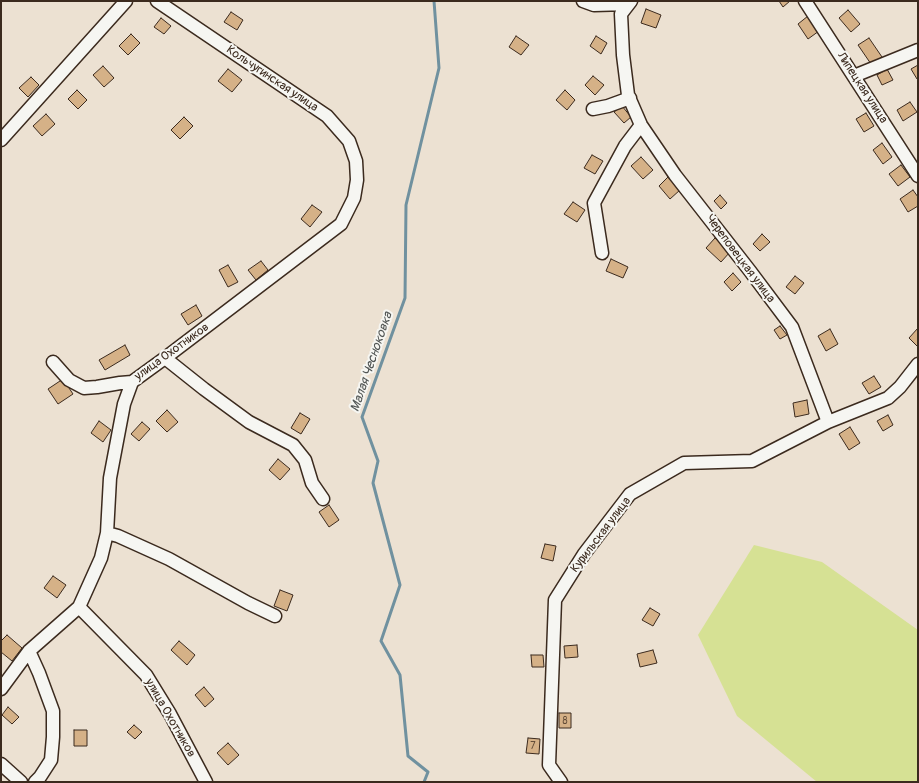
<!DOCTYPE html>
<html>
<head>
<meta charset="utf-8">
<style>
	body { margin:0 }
	#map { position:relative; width:919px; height:783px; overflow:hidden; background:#ece1d2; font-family:Pangolin,sans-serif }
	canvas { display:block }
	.frame { position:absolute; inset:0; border:2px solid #3b2a1e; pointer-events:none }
</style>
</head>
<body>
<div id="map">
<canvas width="919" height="783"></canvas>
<div class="frame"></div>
</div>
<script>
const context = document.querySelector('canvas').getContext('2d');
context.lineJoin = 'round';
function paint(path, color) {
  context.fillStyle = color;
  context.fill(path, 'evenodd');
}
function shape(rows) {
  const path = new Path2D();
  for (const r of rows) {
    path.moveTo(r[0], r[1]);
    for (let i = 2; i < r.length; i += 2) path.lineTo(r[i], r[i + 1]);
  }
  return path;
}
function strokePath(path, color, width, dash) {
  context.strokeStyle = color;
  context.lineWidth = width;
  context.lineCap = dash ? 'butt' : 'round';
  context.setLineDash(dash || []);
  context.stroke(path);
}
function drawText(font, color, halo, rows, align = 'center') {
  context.font = font + ' Pangolin,sans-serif';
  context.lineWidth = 4;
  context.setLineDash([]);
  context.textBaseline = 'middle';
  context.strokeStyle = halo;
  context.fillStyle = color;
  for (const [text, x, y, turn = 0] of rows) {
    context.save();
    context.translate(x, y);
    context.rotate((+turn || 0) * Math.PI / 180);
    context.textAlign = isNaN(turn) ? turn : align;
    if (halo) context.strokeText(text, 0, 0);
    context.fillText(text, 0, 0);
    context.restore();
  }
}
const green = shape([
	[754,545,822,562,918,630,918,782,817,782,737,716,698,635]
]);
const stream = shape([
	[424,782,428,772,408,756,400,675,381,641,400,585,373,483,378,461,362,417,405,298,406,205,439,68,434,1]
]);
const building = shape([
	[779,1,790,1,783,7,779,1],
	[646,9,661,15,656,28,641,23,646,9],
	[848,10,860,24,851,32,839,18,848,10],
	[231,12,243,20,237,30,224,22,231,12],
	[808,16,819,31,808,39,798,24,808,16],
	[161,18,171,26,164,34,154,27,161,18],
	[131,34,140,43,128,55,119,46,131,34],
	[516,36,529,45,521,55,509,47,516,36],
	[596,36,607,43,601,54,590,46,596,36],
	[869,38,882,57,871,64,858,45,869,38],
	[918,65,918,78,917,79,911,69,918,65],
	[103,66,114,78,104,87,93,75,103,66],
	[228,69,242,80,232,92,218,81,228,69],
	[887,69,893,80,882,85,877,75,887,69],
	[593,76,604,85,595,95,585,85,593,76],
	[31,77,39,85,28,97,19,88,31,77],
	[77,90,87,100,78,109,68,99,77,90],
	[565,90,575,100,567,110,556,100,565,90],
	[910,102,917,112,903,121,897,110,910,102],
	[622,106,631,117,624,123,614,112,622,106],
	[866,113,874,126,864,132,856,119,866,113],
	[46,114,55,124,42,136,33,126,46,114],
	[184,117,193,126,180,139,171,130,184,117],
	[882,143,892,157,883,164,873,150,882,143],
	[592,155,603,161,595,174,584,168,592,155],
	[641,157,653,170,643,179,631,166,641,157],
	[901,165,910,177,898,186,889,174,901,165],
	[668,177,680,190,670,199,659,186,668,177],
	[913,190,918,197,918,206,908,212,900,199,913,190],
	[720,195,727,203,721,209,714,201,720,195],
	[573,202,585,210,577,222,564,214,573,202],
	[312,205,322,212,310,227,301,219,312,205],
	[762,234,770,242,760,251,753,244,762,234],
	[715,238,730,252,721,262,706,248,715,238],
	[611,259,628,267,623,278,606,271,611,259],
	[261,261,268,270,256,280,248,270,261,261],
	[228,265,238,282,228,287,219,270,228,265],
	[733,273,741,282,732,291,724,282,733,273],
	[795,276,804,283,795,294,786,287,795,276],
	[196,305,202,316,188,325,181,314,196,305],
	[780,326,787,335,780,339,774,330,780,326],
	[918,328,918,347,909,338,918,328],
	[830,329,838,344,826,351,818,336,830,329],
	[125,345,130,355,105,370,99,360,125,345],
	[874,376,881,387,869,394,862,383,874,376],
	[63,379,73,394,58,404,48,389,63,379],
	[807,400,809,414,795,417,793,403,807,400],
	[167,410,178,422,167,432,156,421,167,410],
	[300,413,310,419,301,434,291,428,300,413],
	[888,415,893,425,883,431,877,421,888,415],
	[99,421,111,430,103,442,91,433,99,421],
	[142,422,150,429,139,441,131,434,142,422],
	[850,427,860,443,849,450,839,434,850,427],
	[278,459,290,469,280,480,269,470,278,459],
	[329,505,339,520,329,527,319,512,329,505],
	[545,544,556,546,553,561,541,558,545,544],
	[53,576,66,585,57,598,44,588,53,576],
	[280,590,293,595,287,611,274,606,280,590],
	[650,608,660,614,653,626,642,620,650,608],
	[7,635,22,648,12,661,1,652,1,641,7,635],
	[179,641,195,655,187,665,171,650,179,641],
	[577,645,578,657,565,658,564,646,577,645],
	[653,650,657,663,640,667,637,654,653,650],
	[531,655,543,655,544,667,532,667,531,655],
	[204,687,214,699,205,707,195,695,204,687],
	[8,707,19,717,12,724,2,715,8,707],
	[559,713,571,713,571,728,559,728,559,713],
	[134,725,142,732,135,739,127,732,134,725],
	[74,730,87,730,87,746,74,746,74,730],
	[528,738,540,739,539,754,526,753,528,738],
	[228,743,239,755,228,765,217,753,228,743]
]);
const minor = shape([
	[583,1,594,5,628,4],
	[631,1,621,14,623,55,628,95,641,125,675,175,750,271,792,327,828,422,888,398,900,387,918,364],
	[805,1,918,176],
	[854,76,918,50],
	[593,109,608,106,630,98],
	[1,140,126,1],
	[602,253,594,203,625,146,641,125],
	[165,358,204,389,249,422,293,445,305,460,312,483,323,499],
	[53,362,69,380,84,388,97,387,120,383,132,382],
	[107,533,118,536,169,559,248,603,275,616],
	[79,607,146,675,170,714,206,782],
	[29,651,39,673,53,711,53,737,51,760,40,777,35,782],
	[1,689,29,651,79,607,101,558,107,533,110,478,124,404,132,382,165,358,341,224,354,198,357,180,356,161,349,141,327,116,157,1],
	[1,764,21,782],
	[561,782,549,765,555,600,584,554,630,494,684,463,752,461,828,422]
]);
const numberNames = [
	["8",565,721],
	["7",533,746]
];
const streetNames = [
	["Кольчугинская улица",272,79,34],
	["Липецкая улица",862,88,57],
	["Череповецкая улица",740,259,53],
	["улица Охотников",172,352,-36],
	["Курильская улица",601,535,-53],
	["улица Охотников",170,718,60]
];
const waterNames = [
	["Малая Чесноковка",372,362,-71]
];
paint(green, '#d6e194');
strokePath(stream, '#70919f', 3);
paint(building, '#d5b187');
strokePath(building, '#3b2a1e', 1);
strokePath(minor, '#3b2a1e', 15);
strokePath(minor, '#f6f6f2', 12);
drawText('10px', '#624c38', null, numberNames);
drawText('12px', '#3b2a1e', '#f6f6f2', streetNames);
drawText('italic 13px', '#515554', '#f6f6f2', waterNames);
</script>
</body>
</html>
